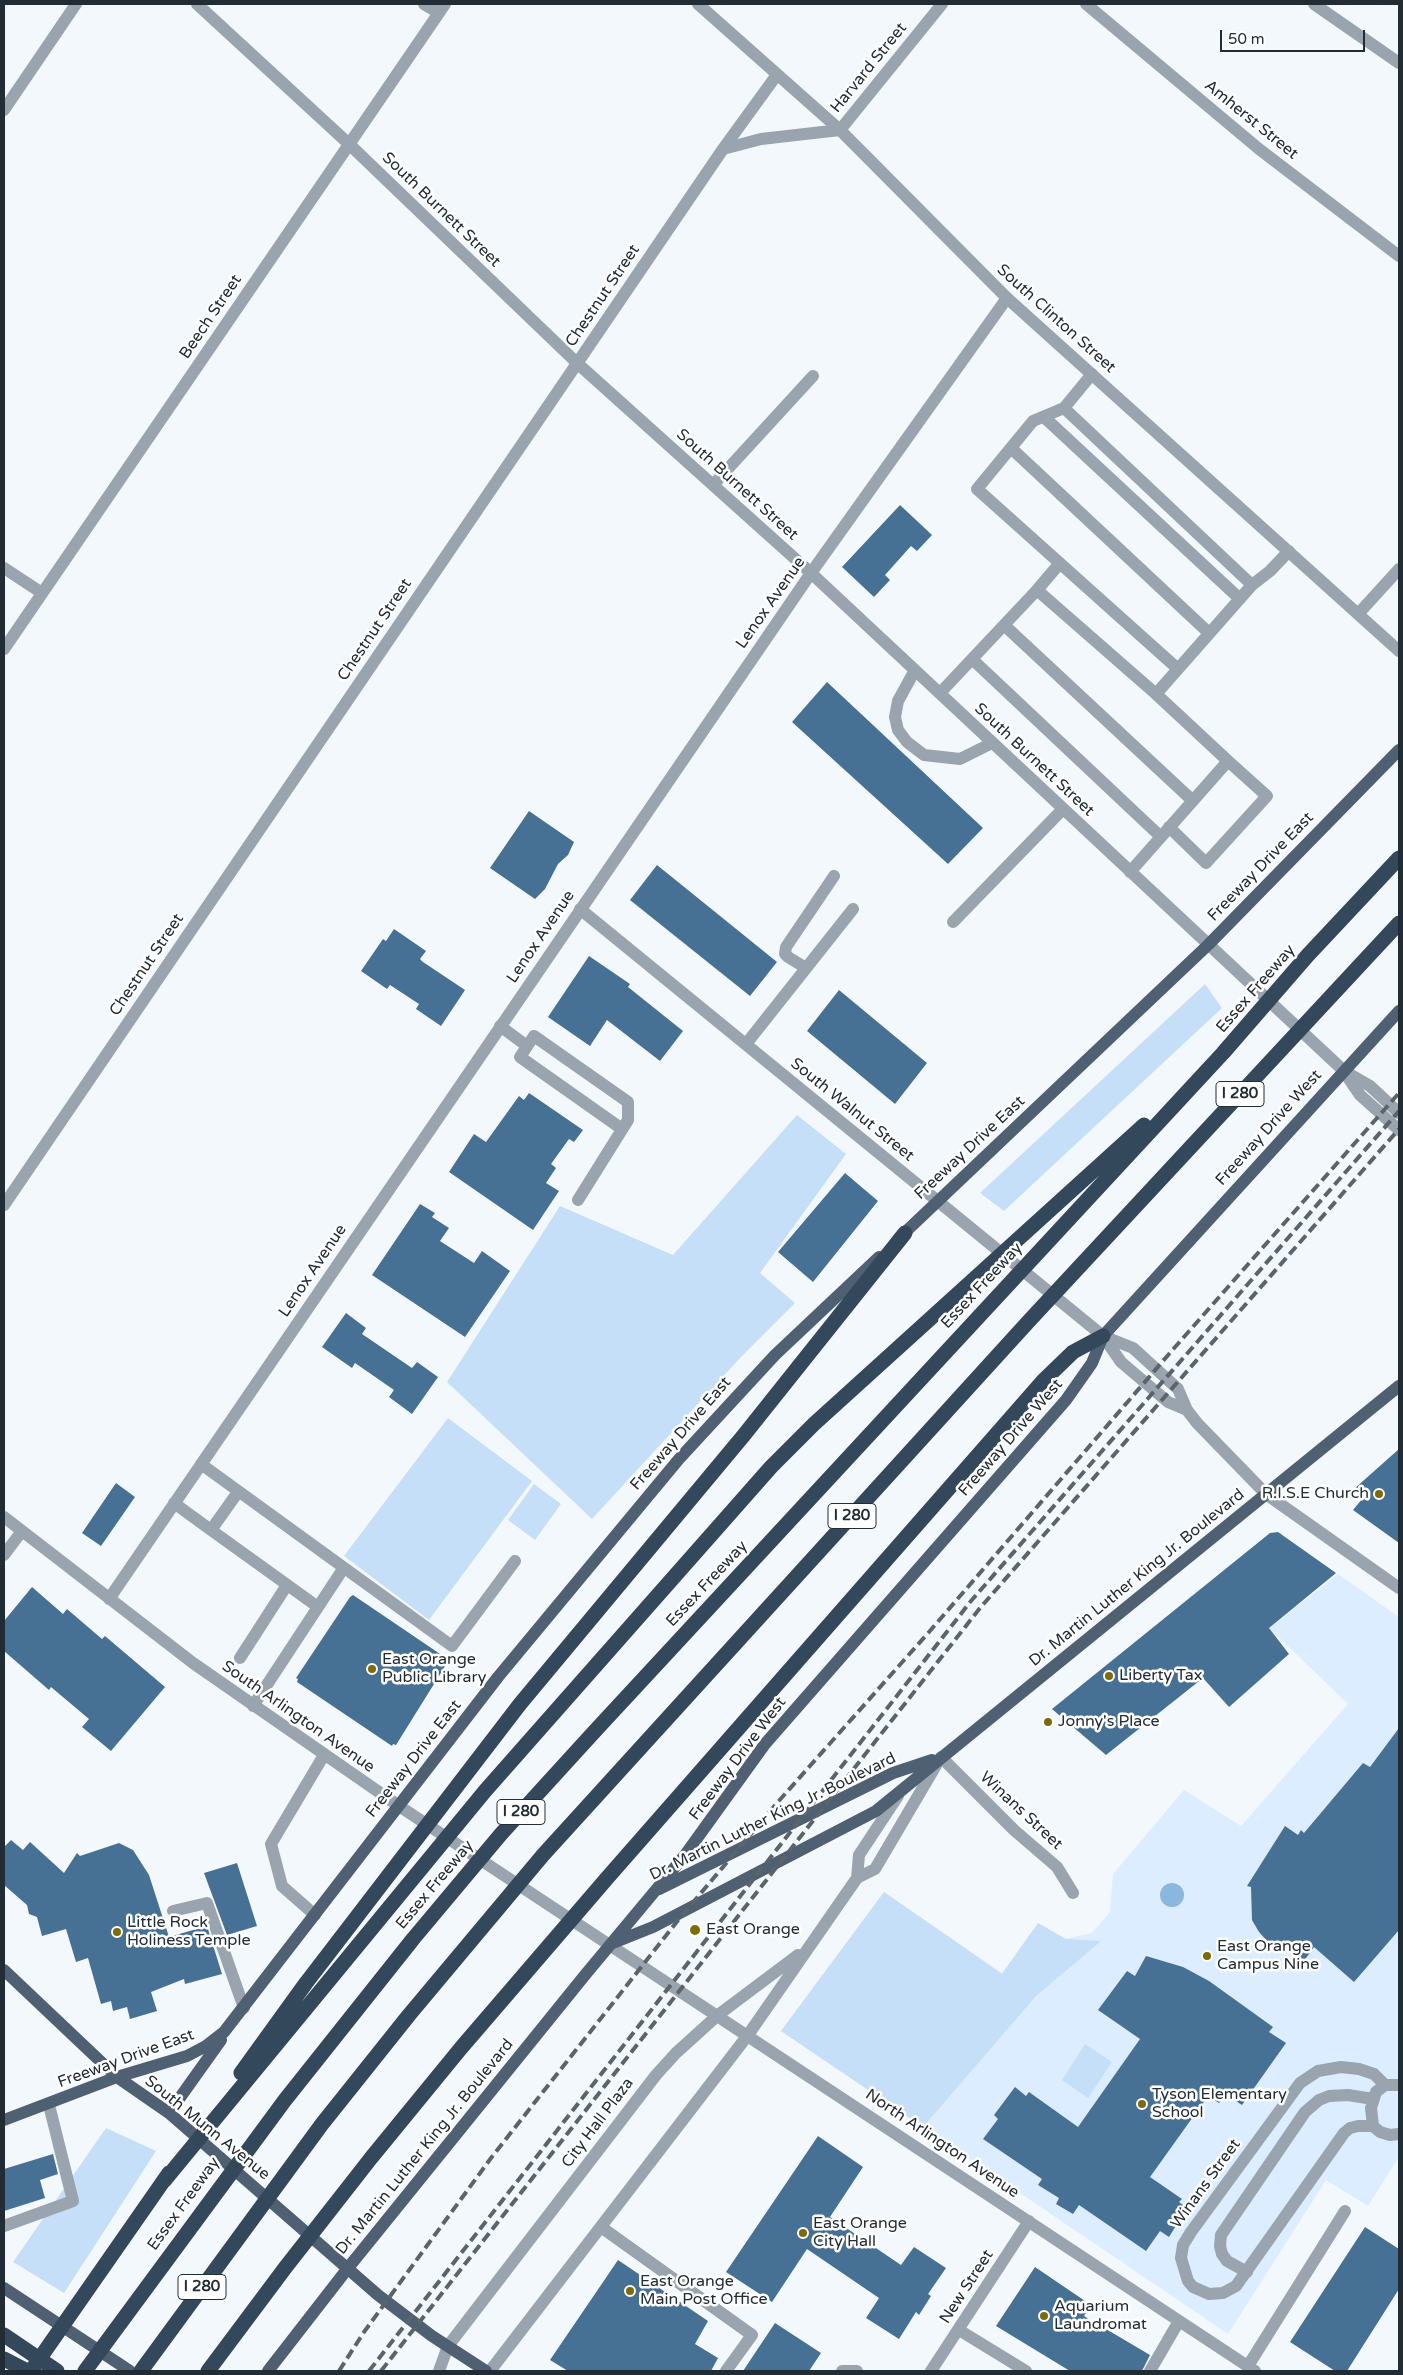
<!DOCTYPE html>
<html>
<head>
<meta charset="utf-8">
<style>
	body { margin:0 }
	#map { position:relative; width:1403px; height:2375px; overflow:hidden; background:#f3f8fd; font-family:"Varela Round",sans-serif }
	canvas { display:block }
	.frame { position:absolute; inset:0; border:5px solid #222c34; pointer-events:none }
	.scale { position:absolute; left:1220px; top:30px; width:145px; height:22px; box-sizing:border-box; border:2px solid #222c34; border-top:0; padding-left:6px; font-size:15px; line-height:18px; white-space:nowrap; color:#222c34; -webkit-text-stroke:4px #fff; paint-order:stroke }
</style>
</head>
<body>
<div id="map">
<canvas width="1403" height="2375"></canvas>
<div class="frame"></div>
<div class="scale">50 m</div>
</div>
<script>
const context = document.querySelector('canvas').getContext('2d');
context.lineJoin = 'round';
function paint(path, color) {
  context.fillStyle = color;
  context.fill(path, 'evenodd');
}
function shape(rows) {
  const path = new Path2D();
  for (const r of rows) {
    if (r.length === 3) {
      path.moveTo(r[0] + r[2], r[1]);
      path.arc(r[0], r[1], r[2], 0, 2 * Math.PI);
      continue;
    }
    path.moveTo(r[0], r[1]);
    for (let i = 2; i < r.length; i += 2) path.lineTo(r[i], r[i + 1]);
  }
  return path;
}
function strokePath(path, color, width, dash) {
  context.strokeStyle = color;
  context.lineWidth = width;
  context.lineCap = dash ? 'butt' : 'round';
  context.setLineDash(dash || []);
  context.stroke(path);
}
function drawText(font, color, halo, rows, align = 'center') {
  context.font = font + ' "Varela Round",sans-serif';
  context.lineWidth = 5;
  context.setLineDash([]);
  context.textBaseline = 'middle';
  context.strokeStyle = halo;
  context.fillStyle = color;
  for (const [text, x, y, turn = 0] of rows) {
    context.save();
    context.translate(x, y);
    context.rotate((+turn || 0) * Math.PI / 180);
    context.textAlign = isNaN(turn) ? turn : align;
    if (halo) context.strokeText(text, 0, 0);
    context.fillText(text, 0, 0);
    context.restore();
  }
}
const built = shape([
	[1338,1574,1399,1617,1399,2157,1368,2206,1326,2180,1228,2334,781,2031,884,1892,1002,1973,1038,1923,1065,1939,1092,1933,1110,1912,1113,1874,1184,1790,1241,1826,1348,1704,1269,1628]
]);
const green = shape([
	[1205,984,1222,1008,1004,1211,980,1193],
	[797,1115,846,1154,760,1273,795,1303,741,1357,592,1519,447,1382,560,1206,673,1255],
	[448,1418,532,1481,429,1620,344,1556],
	[534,1484,561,1504,535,1540,508,1520],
	[884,1892,1002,1974,1038,1923,1066,1939,1101,1941,1036,1996,923,2127,781,2031],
	[1085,2044,1112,2062,1088,2098,1062,2080],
	[106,2128,156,2151,64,2293,13,2262]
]);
const water = shape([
	[1172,1895,12]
]);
const building = shape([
	[900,505,932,535,917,551,911,546,885,575,890,580,874,597,842,567],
	[827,682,983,828,948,864,792,722],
	[529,811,574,842,568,855,558,864,545,889,535,899,490,868],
	[657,865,777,962,750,996,630,900],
	[394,929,426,951,420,959,423,962,465,990,441,1026,416,1009,419,1004,390,985,387,989,361,971,383,939,386,941],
	[589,956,630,984,628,987,683,1031,660,1061,607,1020,590,1046,548,1017],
	[839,990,927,1063,895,1104,807,1031],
	[529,1093,583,1130,574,1142,569,1139,551,1164,556,1168,546,1183,559,1191,533,1230,449,1172,474,1134,486,1142,519,1096,524,1100],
	[845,1173,878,1201,813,1282,778,1252],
	[420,1204,435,1213,432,1217,449,1228,440,1241,474,1263,482,1251,510,1271,465,1337,372,1275],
	[346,1313,366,1328,362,1334,412,1368,417,1362,438,1377,412,1414,389,1397,394,1390,355,1363,352,1368,322,1347],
	[1399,1449,1399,1543,1353,1510,1362,1499,1354,1489],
	[116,1483,135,1497,101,1546,82,1533],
	[1278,1532,1336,1573,1269,1628,1289,1654,1229,1707,1203,1678,1106,1755,1052,1709,1270,1533],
	[32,1587,63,1614,67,1609,102,1639,105,1636,165,1687,111,1751,82,1727,89,1719,51,1687,49,1690,4,1651,4,1621],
	[353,1595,449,1660,396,1745,393,1744,392,1746,297,1682,298,1679,296,1678,350,1597],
	[1399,1728,1399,1930,1354,1982,1314,1947,1304,1961,1282,1946,1280,1950,1268,1942,1259,1932,1252,1920,1251,1887,1247,1886,1285,1826,1298,1835,1301,1830,1304,1833,1363,1763,1370,1767],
	[11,1840,23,1850,30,1842,64,1873,77,1853,80,1856,119,1843,133,1850,149,1875,169,1937,207,1926,222,1974,185,1984,184,1979,151,1992,157,2011,130,2019,127,2007,113,2011,111,2001,101,2004,88,1958,76,1962,66,1929,42,1936,37,1917,29,1914,27,1905,4,1885,4,1847],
	[237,1863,257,1926,227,1935,204,1873],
	[1146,1956,1183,1967,1209,1981,1273,2027,1269,2032,1286,2043,1242,2105,1226,2095,1219,2103,1208,2096,1150,2177,1182,2199,1179,2202,1187,2208,1169,2237,1160,2231,1146,2251,1079,2205,1073,2214,1056,2204,1059,2198,1038,2185,1042,2179,983,2139,998,2119,994,2115,1015,2087,1026,2096,1029,2092,1078,2127,1140,2039,1098,2010,1127,1971,1135,1976],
	[818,2136,863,2167,830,2217,901,2265,914,2247,946,2268,928,2294,931,2296,919,2315,916,2312,899,2339,866,2318,879,2298,807,2249,772,2302,726,2272],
	[53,2154,58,2174,40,2180,45,2198,4,2211,4,2169],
	[1365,2227,1399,2249,1399,2289,1347,2371,1335,2371,1290,2342],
	[618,2260,708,2321,695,2344,718,2358,711,2371,568,2371,550,2360],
	[1035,2267,1091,2305,1084,2316,1150,2355,1142,2371,1070,2371,996,2326],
	[775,2323,821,2353,809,2371,743,2371]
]);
const minor = shape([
	[197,4,349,144,577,363,811,573,1328,1056,1344,1071,1370,1086,1399,1113],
	[424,4,439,13],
	[698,4,840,130,1007,298,1399,651],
	[1086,4,1259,149,1399,256],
	[1314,4,1399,63],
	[4,110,76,4],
	[723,149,761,139,840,130,942,4],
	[1092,374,1064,408,1033,421,977,489,1178,669],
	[1064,408,1252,585],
	[1044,417,1240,599],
	[1011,448,1209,633],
	[713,485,813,376],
	[4,568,42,593],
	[1037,590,1060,563],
	[1359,613,1399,569],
	[1004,625,1193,801],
	[4,649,445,4],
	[972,659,1161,837],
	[915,670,898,701,895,717,898,730,907,742,924,755,960,759,992,743],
	[940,693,1037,590,1156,694,1252,585,1270,571,1289,551],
	[1169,827,1206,863,1267,796,1228,761],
	[1130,872,1228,761,1156,694],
	[580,909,1103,1336,1133,1348,1178,1389,1187,1410,1197,1423,1266,1494,1399,1588],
	[953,922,1063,809],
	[806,968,788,957,785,954,786,947,834,876],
	[500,1026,527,1046],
	[746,1044,853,909],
	[1345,1073,1360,1095,1399,1130],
	[578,1200,628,1120,628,1102,534,1036,520,1057,622,1129],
	[4,1205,723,149,776,76],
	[1103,1336,1121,1362,1168,1402,1187,1410],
	[201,1464,452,1646,515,1561],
	[174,1503,211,1530,238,1492],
	[4,1517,193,1663,399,1806,1255,2371],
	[211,1530,318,1607],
	[4,1555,22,1531],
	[109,1599,811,573,1007,298],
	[240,1658,287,1585],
	[253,1706,343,1569],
	[857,1878,859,1855,898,1796],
	[173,1911,207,1903,244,2008],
	[315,1915,282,1886,271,1844,324,1755],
	[1385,2085,1374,2074,1359,2069,1341,2067,1318,2071,1300,2083,1191,2232,1183,2245,1181,2258,1188,2281,1193,2287,1209,2294,1223,2293,1236,2286,1344,2133,1350,2128,1358,2126,1373,2126,1380,2132,1390,2135,1399,2134],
	[1373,2126,1371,2108,1376,2092,1385,2085,1399,2085],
	[4,2226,73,2201,49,2105],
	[601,2227,752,2335,726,2371],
	[1247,2272,1227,2261,1222,2254,1220,2246,1221,2235,1305,2112,1319,2100,1329,2096,1348,2095,1373,2099],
	[959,2330,1026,2371],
	[1248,2366,1345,2211],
	[439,2371,448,2346,656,2075,676,2053,718,2015,798,1955],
	[490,2371,748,2035,857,1878,875,1869,941,1757,1014,1830,1057,1867,1073,1893],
	[842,2371,857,2371],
	[931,2371,1029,2221],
	[1150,2371,1179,2321]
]);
const major = shape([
	[899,1238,1208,945,1399,750],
	[659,1889,893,1773,932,1760],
	[613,1943,653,1927,876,1811,1399,1386],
	[4,1970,117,2077,169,2113,378,2295,432,2336,486,2371],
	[169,2113,221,2040],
	[4,2120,117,2077,187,2056,206,2046,224,2032,498,1677,679,1459,775,1355,879,1257],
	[4,2288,130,2371],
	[268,2371,348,2268,585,1975,685,1855,765,1744,1066,1400,1092,1363,1103,1336,1399,1011]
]);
const highway = shape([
	[241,2073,306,1983,520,1704,744,1435,905,1233],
	[164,2181,485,1791,771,1467,814,1424,1144,1125],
	[4,2335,57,2371],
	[4,2359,27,2371],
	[31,2371,169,2173],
	[85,2371,285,2100,413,1939,501,1834,594,1732,1223,1053,1308,955,1399,858],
	[141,2371,322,2124,409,2015,543,1855,1028,1322,1399,923],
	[208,2371,285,2268,371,2158,461,2048,608,1877,1043,1381,1073,1352,1103,1336]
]);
const rail = shape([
	[339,2371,364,2332,491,2158,679,1919,777,1803,929,1632,1169,1354,1399,1093],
	[369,2371,971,1601,1399,1111],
	[381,2371,980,1608,1399,1129]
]);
const markers = [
	[1379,1494,5,"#7d6b03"],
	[372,1669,5,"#7d6b03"],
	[1109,1676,5,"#7d6b03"],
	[1048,1722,5,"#7d6b03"],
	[695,1930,6,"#7d6b03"],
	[117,1932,5,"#7d6b03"],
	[1207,1956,5,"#7d6b03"],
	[1142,2104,5,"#7d6b03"],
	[803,2233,5,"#7d6b03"],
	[630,2291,5,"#7d6b03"],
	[1044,2316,5,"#7d6b03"]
];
const shields = [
	[1240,1094,48],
	[852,1516,48],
	[521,1812,48],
	[202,2287,48]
];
const shieldNames = [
	["I 280",1240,1094],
	["I 280",852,1516],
	["I 280",521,1812],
	["I 280",202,2287]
];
const streetNames = [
	["Harvard Street",869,68,-51],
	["Amherst Street",1251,120,39],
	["South Burnett Street",441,210,44],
	["Chestnut Street",603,296,-56],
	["Beech Street",211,317,-56],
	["South Clinton Street",1056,319,42],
	["South Burnett Street",737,485,42],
	["Lenox Avenue",771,603,-55],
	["Chestnut Street",375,630,-56],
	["South Burnett Street",1034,760,43],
	["Freeway Drive East",1261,867,-46],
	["Lenox Avenue",541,937,-56],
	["Chestnut Street",147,965,-56],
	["Essex Freeway",1256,989,-49],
	["South Walnut Street",852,1110,39],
	["Freeway Drive West",1269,1128,-48],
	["Freeway Drive East",970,1148,-43],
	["Lenox Avenue",313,1271,-56],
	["Essex Freeway",982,1286,-47],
	["Freeway Drive East",681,1434,-49],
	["Freeway Drive West",1011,1438,-49],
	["Dr. Martin Luther King Jr. Boulevard",1137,1578,-39],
	["Essex Freeway",707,1584,-47],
	["South Arlington Avenue",298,1717,35],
	["Freeway Drive East",414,1759,-52],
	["Freeway Drive West",738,1759,-53],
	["Winans Street",1021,1811,43],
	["Dr. Martin Luther King Jr. Boulevard",773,1817,-26],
	["Essex Freeway",435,1885,-50],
	["Freeway Drive East",126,2059,-20],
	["City Hall Plaza",598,2123,-53],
	["South Munn Avenue",207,2128,39],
	["North Arlington Avenue",942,2144,34],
	["Dr. Martin Luther King Jr. Boulevard",425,2147,-51],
	["Winans Street",1206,2184,-54],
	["Essex Freeway",184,2204,-54],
	["New Street",967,2287,-57]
];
const poiNames = [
	["R.I.S.E Church",1369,1494,"right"],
	["East Orange",382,1660],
	["Public Library",382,1678],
	["Liberty Tax",1119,1676],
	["Jonny's Place",1058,1722],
	["Little Rock",127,1923],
	["Holiness Temple",127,1941],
	["East Orange",706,1930],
	["East Orange",1217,1947],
	["Campus Nine",1217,1965],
	["Tyson Elementary",1152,2095],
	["School",1152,2113],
	["East Orange",813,2224],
	["City Hall",813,2242],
	["East Orange",640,2282],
	["Main Post Office",640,2300],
	["Aquarium",1054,2307],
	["Laundromat",1054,2325]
];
paint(built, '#dbedff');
paint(green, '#c5dff8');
paint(water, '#8bb6de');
paint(building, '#477095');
strokePath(minor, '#9aa4ae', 12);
strokePath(major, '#4e6071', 12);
strokePath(highway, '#34485b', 15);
strokePath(rail, '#5b646b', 4, [10, 5]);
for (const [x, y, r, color] of markers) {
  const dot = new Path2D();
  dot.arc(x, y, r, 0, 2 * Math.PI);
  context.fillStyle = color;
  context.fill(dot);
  strokePath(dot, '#fff', 2);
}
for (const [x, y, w] of shields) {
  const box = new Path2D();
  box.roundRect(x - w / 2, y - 12.5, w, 25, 4);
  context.fillStyle = '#fff';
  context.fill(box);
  strokePath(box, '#222c34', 1);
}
drawText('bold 15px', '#222c34', null, shieldNames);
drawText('16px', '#222c34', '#fff', streetNames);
drawText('16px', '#222c34', '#fff', poiNames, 'left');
</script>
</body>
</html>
